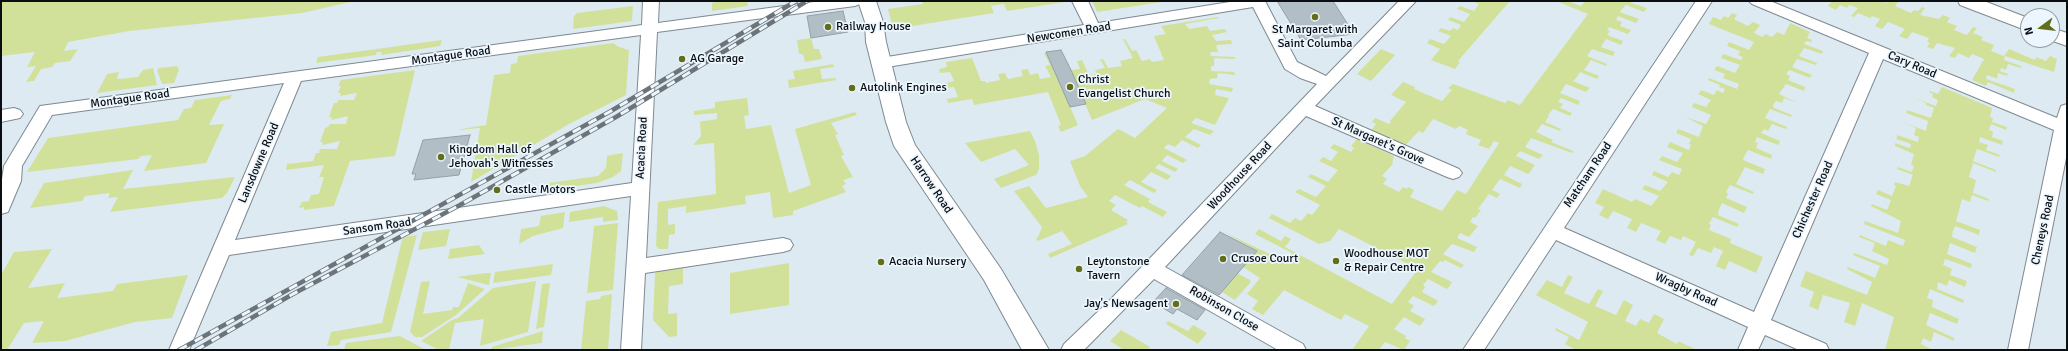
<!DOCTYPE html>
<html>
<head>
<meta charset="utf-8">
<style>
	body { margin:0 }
	#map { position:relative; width:2068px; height:351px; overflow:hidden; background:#ddeaf2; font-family:Signika,sans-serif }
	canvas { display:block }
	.frame { position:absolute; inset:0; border:2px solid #0a0e11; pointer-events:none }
	.north { position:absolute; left:2020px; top:8px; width:40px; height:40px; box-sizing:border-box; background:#ecf6fe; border:1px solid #92999f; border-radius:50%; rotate:255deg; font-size:11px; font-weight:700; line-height:16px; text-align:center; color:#0a0e11 }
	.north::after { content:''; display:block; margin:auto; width:14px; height:18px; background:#626e18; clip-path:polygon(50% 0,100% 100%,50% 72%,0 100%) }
</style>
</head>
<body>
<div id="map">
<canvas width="2068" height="351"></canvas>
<div class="frame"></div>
<div class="north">N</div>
</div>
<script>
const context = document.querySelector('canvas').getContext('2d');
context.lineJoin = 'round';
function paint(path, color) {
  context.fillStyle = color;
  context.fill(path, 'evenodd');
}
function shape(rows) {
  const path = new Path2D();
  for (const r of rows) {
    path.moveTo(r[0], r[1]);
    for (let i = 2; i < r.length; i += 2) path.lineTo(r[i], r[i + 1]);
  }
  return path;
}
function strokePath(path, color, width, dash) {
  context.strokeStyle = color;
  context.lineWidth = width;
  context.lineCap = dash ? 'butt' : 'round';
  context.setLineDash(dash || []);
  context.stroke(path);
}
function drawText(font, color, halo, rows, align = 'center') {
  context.font = font + ' Signika,sans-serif';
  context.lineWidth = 3.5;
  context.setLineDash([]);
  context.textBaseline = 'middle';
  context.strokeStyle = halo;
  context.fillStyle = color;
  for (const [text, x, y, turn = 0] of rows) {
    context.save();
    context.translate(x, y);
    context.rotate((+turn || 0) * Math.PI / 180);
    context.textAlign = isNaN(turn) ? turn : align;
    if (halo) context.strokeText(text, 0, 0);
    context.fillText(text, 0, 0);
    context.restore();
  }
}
const green = shape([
	[1,1,355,1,302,13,129,31,68,42,64,51,78,49,70,61,55,63,52,67,41,69,34,81,26,82,36,66,27,67,35,52,1,56],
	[718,1,747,1,748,6,712,11,712,3],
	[922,1,943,2,1071,1,1007,11,1004,4,991,6,994,13,893,29,888,9,923,4],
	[1092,1,1168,1,1097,12],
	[1472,1,1510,1,1458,61,1460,62,1455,69,1431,60,1440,49,1427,43,1430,39,1444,44,1451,36,1438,31,1441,28,1450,31,1453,28,1458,30,1461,25,1448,20,1450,17,1464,22,1470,14,1457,9,1460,6,1474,11,1479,4],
	[1556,1,1568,1,1581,6,1585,1,1632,1,1631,3,1647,8,1644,12,1626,5,1622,9,1620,12,1639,19,1636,23,1618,16,1616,20,1622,22,1620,26,1631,30,1628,34,1609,27,1607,30,1610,31,1607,35,1623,41,1621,45,1606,39,1601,47,1615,52,1613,56,1592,49,1587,56,1607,64,1606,66,1591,60,1584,70,1599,76,1597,79,1580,72,1576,78,1573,81,1590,88,1586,92,1566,84,1560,93,1580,101,1578,105,1561,98,1558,102,1563,104,1560,108,1572,113,1570,116,1553,109,1548,115,1549,116,1545,122,1561,129,1560,131,1542,124,1536,132,1553,140,1551,142,1573,151,1572,153,1531,138,1525,147,1543,155,1539,159,1520,151,1516,156,1535,165,1530,172,1528,174,1510,166,1504,175,1522,184,1520,188,1500,179,1492,190,1500,194,1497,198,1489,194,1478,209,1481,210,1475,218,1473,217,1470,222,1478,226,1469,237,1460,233,1457,238,1477,247,1474,252,1452,244,1443,254,1464,265,1461,268,1445,260,1443,262,1440,261,1431,272,1452,282,1449,287,1447,289,1428,279,1423,285,1425,287,1422,292,1438,301,1436,304,1434,306,1413,296,1408,302,1414,306,1410,311,1425,319,1420,326,1404,317,1394,329,1406,336,1405,338,1410,341,1404,350,1385,342,1379,350,1352,350,1369,326,1345,314,1341,320,1284,290,1263,315,1252,309,1258,301,1247,294,1260,278,1243,267,1257,251,1224,232,1284,261,1292,253,1255,234,1259,229,1281,241,1285,236,1291,239,1285,247,1392,304,1418,269,1339,229,1330,241,1319,244,1269,218,1272,214,1290,223,1295,218,1301,221,1308,213,1312,215,1320,205,1295,192,1299,189,1316,197,1326,186,1308,177,1311,174,1328,182,1338,170,1319,161,1323,157,1331,161,1338,152,1330,148,1334,144,1351,152,1354,148,1351,146,1357,139,1394,156,1392,165,1382,176,1387,179,1383,184,1399,192,1403,187,1407,189,1408,187,1414,190,1410,197,1442,211,1457,190,1466,194,1499,143,1494,141,1489,149,1478,145,1481,140,1466,134,1468,130,1459,126,1456,129,1433,119,1423,133,1419,131,1404,147,1370,132,1376,124,1372,122,1375,118,1389,124,1391,122,1390,121,1406,102,1391,95,1403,82,1415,87,1414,89,1442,101,1452,90,1448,88,1453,84,1505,103,1508,100,1520,105,1588,14],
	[1829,1,1882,1,1886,3,1888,1,1899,1,1895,6,1911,13,1914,10,1918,11,1922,7,1925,8,1920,15,1939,19,1943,15,1950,18,1947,22,1957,26,1954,30,1967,35,1973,27,1977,28,1973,33,1983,37,1981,40,1994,45,1991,51,2004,56,2009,49,2035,60,2036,57,2046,61,2050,56,2057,59,2054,72,2005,56,2004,60,2021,66,2021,68,2008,64,2006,70,2001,68,2000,71,2008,74,2007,76,1998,73,1997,78,1998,79,1987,75,1986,79,2015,89,2014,93,1988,82,1986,86,1972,80,1984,59,1972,54,1969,58,1958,53,1955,58,1949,56,1955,48,1937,43,1933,49,1927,47,1930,43,1927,42,1929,38,1912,32,1907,39,1899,36,1905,29,1888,22,1882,29,1875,26,1880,19,1872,16,1870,18,1858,13,1854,17,1851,16,1858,8,1849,5,1847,8,1840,5,1836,10,1828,6,1831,2],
	[633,6,632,21,573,29,574,16,577,13],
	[1732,13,1737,15,1734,19,1748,26,1753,22,1760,25,1754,33,1763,37,1765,34,1772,37,1777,32,1784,35,1790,23,1810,32,1807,38,1812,40,1811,42,1806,41,1804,44,1823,51,1822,54,1804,48,1799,56,1817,63,1816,65,1797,59,1792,67,1812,75,1810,78,1789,70,1786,74,1790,76,1788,80,1805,87,1804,91,1786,84,1779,94,1798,103,1784,98,1782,103,1776,101,1773,105,1774,108,1792,115,1791,117,1770,109,1767,114,1765,118,1787,127,1786,129,1772,124,1768,131,1764,129,1761,133,1780,141,1778,145,1757,137,1755,142,1758,143,1756,148,1772,155,1771,159,1748,150,1745,155,1743,160,1765,169,1763,174,1745,167,1736,184,1754,192,1753,194,1730,185,1726,192,1728,194,1726,198,1747,207,1744,213,1722,203,1719,209,1718,215,1739,224,1737,227,1713,217,1709,224,1711,225,1709,230,1731,239,1730,243,1763,257,1756,273,1729,261,1725,270,1716,266,1723,251,1714,247,1711,253,1698,248,1693,256,1689,255,1696,242,1683,236,1681,240,1670,236,1665,244,1656,240,1661,231,1641,223,1636,232,1632,230,1627,228,1632,219,1613,211,1608,219,1599,215,1604,207,1595,203,1603,189,1632,202,1635,199,1651,206,1659,196,1642,189,1645,185,1660,191,1668,182,1652,175,1654,171,1668,177,1672,172,1679,175,1682,169,1659,160,1662,156,1677,162,1680,158,1683,153,1667,147,1670,142,1689,150,1691,145,1689,144,1691,139,1676,133,1678,129,1699,137,1703,126,1685,117,1706,124,1711,115,1692,107,1694,103,1706,107,1711,100,1698,94,1700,92,1701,90,1714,95,1717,90,1723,93,1725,89,1719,87,1720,85,1708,80,1709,78,1737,89,1739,84,1723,78,1725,74,1714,70,1717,66,1735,73,1740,65,1721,58,1723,54,1741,60,1743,57,1738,55,1740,51,1727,46,1729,42,1749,50,1754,42,1709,24,1713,17,1721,20,1724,16,1728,18],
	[1218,17,1219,18,1185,24,1189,29,1207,26,1210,31,1225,29,1227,32,1212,35,1216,41,1231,40,1232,44,1216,45,1218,52,1210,52,1211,56,1235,57,1235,59,1214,58,1214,66,1211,66,1211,71,1234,72,1235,75,1218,73,1217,78,1210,79,1209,84,1233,88,1232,92,1216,89,1215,95,1229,98,1216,123,1215,125,1196,118,1191,123,1214,131,1210,135,1194,129,1185,137,1201,145,1198,148,1182,140,1175,147,1168,144,1164,148,1187,160,1183,163,1167,155,1162,161,1178,169,1175,172,1159,164,1155,168,1171,176,1167,180,1151,172,1141,182,1157,190,1154,193,1130,180,1124,185,1150,199,1148,202,1167,212,1163,217,1142,206,1140,208,1115,195,1109,201,1116,205,1111,210,1128,220,1126,222,1128,224,1050,258,1048,254,1072,244,1062,231,1038,241,1036,239,1038,237,1042,227,1014,191,1029,186,1046,208,1088,197,1080,186,1070,161,1085,156,1118,129,1135,138,1167,108,1145,99,1092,120,1071,70,1080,69,1077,61,1082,60,1089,75,1097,74,1095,70,1105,68,1100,59,1103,59,1108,68,1122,66,1120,61,1133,58,1123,39,1125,39,1132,51,1136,50,1142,61,1150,59,1152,62,1164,60,1154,36,1166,34,1161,26],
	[811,38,814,49,819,49,822,59,805,62,803,54,799,54,797,40],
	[442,40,440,46,381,55,382,52,377,52,376,55,316,63,318,57],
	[613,43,619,47,629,50,626,95,569,124,471,182,480,128,456,130,486,125,494,75,510,73,511,64,517,63,518,56],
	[1381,49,1395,55,1371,81,1357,74],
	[1046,52,1078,125,1061,132,1058,126,1061,125,1048,92,974,105,972,99,948,103,947,99,958,97,954,87,944,88,943,84,954,81,950,72,940,73,939,69,947,67,946,62,972,58,981,81,985,81,986,83,1000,80,998,74,1005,73,1008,79,1023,76,1021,70,1028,69,1030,75,1038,73,1040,79,1051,77,1045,66,1050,65,1044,53],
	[833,64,834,67,820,69,822,79,835,78,836,80,789,88,788,80,795,79,793,71],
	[177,66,179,70,174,83,162,84,157,70,159,68],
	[153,68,157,85,97,93,107,74,119,72,117,78,119,79,138,77,143,70],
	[415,70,395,156,350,161,334,206,304,210,304,207,299,208,302,202,309,201,311,195,319,194,324,177,319,177,324,165,286,170,287,164,313,161,316,153,319,153,320,149,337,149,340,141,322,145,323,142,320,142,325,128,328,127,330,124,346,124,348,116,331,120,332,117,329,117,334,103,337,103,338,100,354,100,357,93,340,96,341,93,338,93,341,86,338,86,341,80],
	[1942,87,1992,108,1990,117,1993,118,1992,122,2007,127,2006,130,1991,124,1989,130,1993,132,1992,137,2003,141,2002,145,1980,137,1979,142,1988,145,1986,150,2000,155,1999,157,1977,149,1973,161,1996,170,1996,172,1973,163,1969,177,1976,180,1973,193,1989,199,1988,201,1972,195,1970,202,1962,199,1956,221,1980,230,1979,235,1955,226,1953,231,1952,237,1977,247,1975,253,1950,243,1947,254,1972,264,1971,268,1945,259,1943,265,1952,269,1950,275,1967,281,1965,287,1949,280,1947,286,1938,282,1937,289,1964,300,1963,303,1930,289,1927,298,1933,300,1932,307,1959,319,1957,324,1930,313,1926,325,1954,338,1954,341,1934,332,1931,342,1923,338,1921,344,1933,350,1885,350,1894,317,1862,303,1855,326,1844,322,1850,303,1823,295,1818,310,1809,306,1814,292,1800,286,1806,271,1867,295,1872,282,1847,269,1848,267,1875,278,1880,266,1853,255,1854,253,1887,265,1889,259,1872,251,1875,243,1859,237,1860,235,1886,246,1888,240,1903,246,1905,240,1864,224,1865,221,1898,233,1901,221,1871,206,1872,204,1887,210,1891,200,1876,194,1878,190,1892,196,1896,186,1894,185,1895,182,1909,186,1913,175,1897,169,1898,167,1912,172,1914,166,1911,165,1914,154,1895,146,1895,143,1910,148,1911,144,1896,139,1897,137,1897,135,1918,142,1919,137,1914,135,1916,128,1902,122,1926,131,1928,121,1906,113,1907,110,1931,118,1934,108,1926,105,1926,103,1911,97,1936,106,1938,100,1928,95,1932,97,1933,94,1929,92,1930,91,1938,94],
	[232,95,230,99,221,101,209,125,224,124,206,163,144,171,152,155,141,156,138,159,27,172,48,138,178,120,184,109,191,108,195,100],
	[747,98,749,115,744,116,746,129,771,125,789,193,811,185,795,129,855,112,857,115,831,123,838,134,835,135,844,155,841,156,853,177,843,180,846,184,842,186,846,192,793,211,793,215,773,218,770,192,745,196,746,204,686,213,686,206,668,209,668,225,675,224,675,234,669,235,668,249,659,249,656,246,658,202,716,194,714,143,693,145,701,136,700,122,698,122,717,119,717,113,694,115,694,111,715,108,715,102],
	[1030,131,1035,141,1039,155,1039,169,1036,175,1001,188,994,179,1029,165,1015,149,981,162,965,143],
	[623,153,621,171,613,177,597,183,540,191,541,184,598,176,606,168,607,156],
	[133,170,123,189,235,177,227,193,222,198,110,212,118,197,108,198,110,193,85,196,82,201,30,208,44,183],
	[604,206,617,211,618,220,603,222,603,217,569,222,570,212],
	[565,212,563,228,533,236,519,244,521,229,539,226,541,216],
	[618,223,613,290,587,293,594,226],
	[450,229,446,246,418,250,423,232],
	[417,235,391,332,341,340,339,345,327,346,331,332,382,323,402,240,404,237],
	[479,245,485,254,448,259,450,249],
	[52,249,28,288,65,283,57,298,113,291,117,284,188,275,172,318,135,322,65,341,32,343,44,321,24,323,7,350,1,350,1,275,14,252],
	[789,263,789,305,730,314,730,273],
	[553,264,551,275,493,283,495,272],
	[683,265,683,284,669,286,668,314,677,313,677,336,669,337,653,320,655,274,657,270],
	[486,273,491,273,489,285,457,277],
	[1237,273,1250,280,1251,282,1235,300,1222,292],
	[1568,275,1573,277,1564,293,1589,304,1598,289,1603,291,1595,306,1616,315,1624,300,1633,305,1625,321,1636,326,1640,319,1649,323,1654,314,1664,319,1657,333,1677,344,1678,341,1697,350,1576,350,1565,344,1569,337,1555,330,1556,328,1579,340,1588,322,1536,295,1547,280,1562,287],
	[430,281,423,314,452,310,453,307,459,307,468,283,485,289,456,315,422,337,415,337,410,332,421,282],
	[536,281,528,332,480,346,484,319,455,323,449,350,439,350,421,341,452,320,458,318,493,288],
	[550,283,544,327,536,329,542,284],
	[612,294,608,350,581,350,586,301,600,299,601,296],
	[1168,321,1188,331,1193,325,1207,333,1198,344,1166,324],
	[1121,330,1150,347,1147,350,1124,350,1110,341],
	[543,331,542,343,491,350,492,347],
	[400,336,426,350,344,350,346,343]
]);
const building = shape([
	[1277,1,1333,1,1354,34,1301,40,1277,1],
	[843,11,848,32,811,38,807,16,843,11],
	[1061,50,1071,70,1086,104,1070,107,1046,52,1061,50],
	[470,135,459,175,414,180,416,174,412,174,423,140,470,135],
	[1220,232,1257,251,1219,295,1182,275,1220,232],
	[1166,288,1205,310,1197,320,1177,309,1173,314,1153,302,1166,288]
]);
const minor = shape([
	[643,1,659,1,658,23,821,1,863,1,860,4,855,6,657,32,646,258,783,238,790,240,793,245,790,250,783,252,645,273,641,350,621,350,631,196,229,255,189,350,169,350,284,83,52,115,22,166,21,181,10,207,8,212,1,214,1,186,4,166,40,106,642,25,643,1],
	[641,35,632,183,235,240,301,81,641,35],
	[1072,1,1088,1,1098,23,1236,1,1265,1,1297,62,1326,76,1399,1,1416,1,1315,106,1459,169,1462,173,1459,177,1453,179,1447,177,1306,116,1165,267,1303,344,1306,350,1278,350,1154,279,1084,350,1061,350,1064,344,1108,302,1317,84,1300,78,1285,69,1253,7,881,68,875,67,873,63,875,59,881,58,1084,25,1072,1],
	[1696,1,1712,1,1564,228,1754,312,1869,53,1752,4,1749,1,1770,1,2057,118,2061,106,2067,104,2067,153,2028,350,2008,350,2054,130,1883,59,1771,320,1826,344,1829,350,1799,350,1765,335,1758,350,1738,350,1748,327,1556,240,1484,350,1463,350,1696,1],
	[14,108,20,110,23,114,20,118,1,122,1,110,14,108]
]);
const tertiary = shape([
	[1958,1,1984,1,2028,18,2028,31,1960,5,1958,1],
	[2052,28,2067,33,2067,46,2050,40,2052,40,2052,28]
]);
const secondary = shape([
	[858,1,876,1,883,22,886,42,906,122,915,145,1001,269,1049,350,1022,350,984,280,894,146,886,122,866,42,865,22,858,1]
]);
const rail = shape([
	[179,350,611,111,796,1],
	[196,350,293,294,460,205,616,117,807,1]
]);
const markers = [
	[1315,17,4,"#626e18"],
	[828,27,4,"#626e18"],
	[682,59,4,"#626e18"],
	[1070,87,4,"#626e18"],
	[852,88,4,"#626e18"],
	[441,157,4,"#626e18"],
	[497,190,4,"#626e18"],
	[1223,259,4,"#626e18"],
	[1336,261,4,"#626e18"],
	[881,262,4,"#626e18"],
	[1079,269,4,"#626e18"],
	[1176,304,4,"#626e18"]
];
const poiNames = [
	["Railway House",836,27],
	["St Margaret with",1315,30,"center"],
	["Saint Columba",1315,44,"center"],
	["AG Garage",690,59],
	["Christ",1078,80],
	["Evangelist Church",1078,94],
	["Autolink Engines",860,88],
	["Kingdom Hall of",449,150],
	["Jehovah's Witnesses",449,164],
	["Castle Motors",505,190],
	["Woodhouse MOT",1344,254],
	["& Repair Centre",1344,268],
	["Crusoe Court",1231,259],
	["Acacia Nursery",889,262],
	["Leytonstone",1087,262],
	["Tavern",1087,276],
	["Jay's Newsagent",1168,304,"right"]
];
const streetNames = [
	["Newcomen Road",1069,33,-9],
	["Montague Road",451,56,-8],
	["Cary Road",1912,65,23],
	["Montague Road",130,99,-8],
	["St Margaret's Grove",1378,141,24],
	["Acacia Road",642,148,-87],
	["Lansdowne Road",259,163,-67],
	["Matcham Road",1588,175,-56],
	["Woodhouse Road",1240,176,-47],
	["Harrow Road",931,185,56],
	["Chichester Road",1813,200,-66],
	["Sansom Road",377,227,-8],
	["Cheneys Road",2043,230,-78],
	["Wragby Road",1686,290,24],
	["Robinson Close",1224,309,30]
];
paint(green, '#d2e19a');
paint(building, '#b2bec6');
strokePath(building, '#94a0a8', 1);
strokePath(minor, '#7e8991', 2);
strokePath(tertiary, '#7e8991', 2);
strokePath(secondary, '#7e8991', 2);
paint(minor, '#fff');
paint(tertiary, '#fff');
paint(secondary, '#fff');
strokePath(rail, '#6c7479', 4.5);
strokePath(rail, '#ecf6fe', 3, [9]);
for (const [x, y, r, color] of markers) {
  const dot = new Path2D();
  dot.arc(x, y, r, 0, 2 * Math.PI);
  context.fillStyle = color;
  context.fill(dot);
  strokePath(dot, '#ecf6fe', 1.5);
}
drawText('12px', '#0a0e11', '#ecf6fe', poiNames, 'left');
drawText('12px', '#0a0e11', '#ecf6fe', streetNames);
</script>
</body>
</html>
